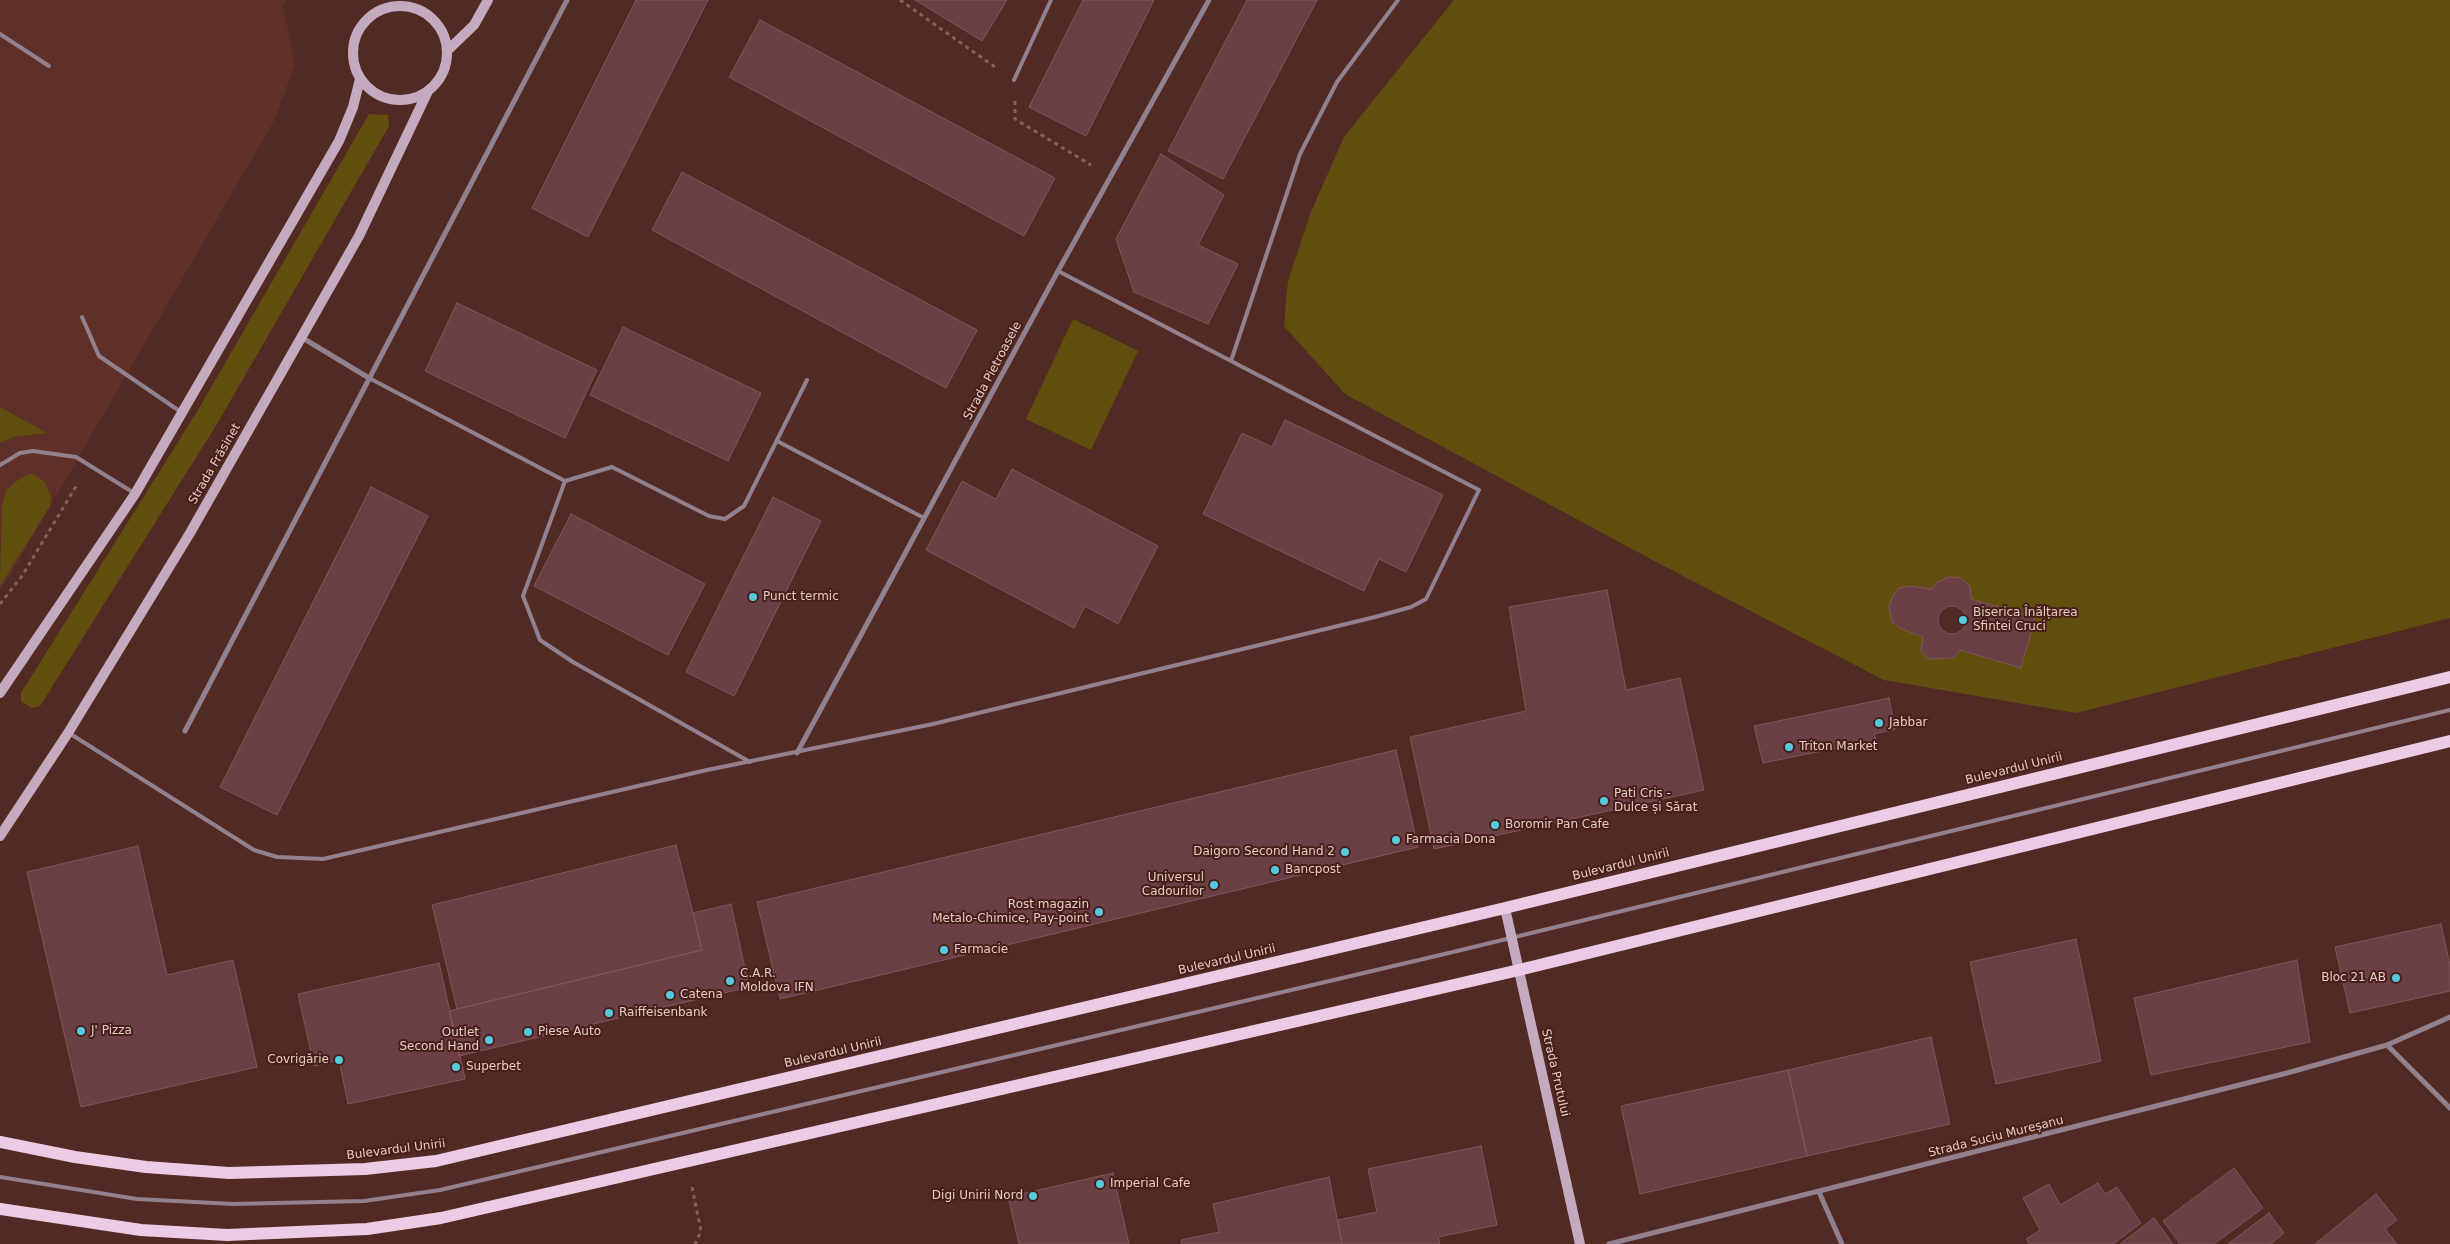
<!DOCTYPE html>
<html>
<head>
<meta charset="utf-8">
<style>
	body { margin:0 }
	canvas { display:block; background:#512a23 }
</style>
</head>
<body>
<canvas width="2450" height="1244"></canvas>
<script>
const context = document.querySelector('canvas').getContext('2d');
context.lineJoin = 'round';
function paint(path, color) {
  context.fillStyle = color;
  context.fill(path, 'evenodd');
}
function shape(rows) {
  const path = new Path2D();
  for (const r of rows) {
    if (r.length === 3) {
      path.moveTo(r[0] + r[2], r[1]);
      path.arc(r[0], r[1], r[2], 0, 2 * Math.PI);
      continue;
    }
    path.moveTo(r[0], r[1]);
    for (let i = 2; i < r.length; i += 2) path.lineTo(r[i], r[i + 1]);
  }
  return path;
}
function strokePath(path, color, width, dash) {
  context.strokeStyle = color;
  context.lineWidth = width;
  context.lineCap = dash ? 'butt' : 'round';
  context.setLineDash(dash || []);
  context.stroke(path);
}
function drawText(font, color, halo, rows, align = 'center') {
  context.font = font + ' "DejaVu Sans",sans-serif';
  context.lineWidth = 4;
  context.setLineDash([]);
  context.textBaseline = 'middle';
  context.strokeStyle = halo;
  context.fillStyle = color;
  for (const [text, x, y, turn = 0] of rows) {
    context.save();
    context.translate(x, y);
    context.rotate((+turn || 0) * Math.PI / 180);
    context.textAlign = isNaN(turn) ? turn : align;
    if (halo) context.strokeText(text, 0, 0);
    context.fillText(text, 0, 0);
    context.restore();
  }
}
const built = shape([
	[0,0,286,0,283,6,295,64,275,119,9,577,0,589]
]);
const green = shape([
	[1454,0,2450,0,2450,618,2076,713,1884,680,1658,563,1345,394,1284,326,1288,281,1311,212,1344,137],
	[1949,577,1961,578,1971,599,2035,618,2021,668,1960,650,1953,658,1929,659,1921,651,1923,637,1902,629,1892,622,1889,607,1893,595,1899,588,1910,586,1932,589,1936,583],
	[369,114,388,115,389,126,217,424,40,706,32,708,21,701,21,693,198,410],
	[1073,319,1138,351,1091,450,1026,419],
	[0,407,47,433,12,437,0,443],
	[29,474,35,475,45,482,51,496,50,506,0,586,2,504,7,490,19,479]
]);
const building = shape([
	[636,0,708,0,588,237,532,208,636,0],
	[915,0,1007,0,982,41,915,0],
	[1083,0,1154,0,1086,136,1029,107,1083,0],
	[1247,0,1317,0,1223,179,1168,151,1247,0],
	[760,20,1055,178,1024,236,729,77,760,20],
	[1161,154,1224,195,1198,245,1238,264,1208,324,1134,292,1116,239,1161,154],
	[682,172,977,330,946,388,652,230,682,172],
	[457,303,597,370,565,438,425,371,457,303],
	[623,327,761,393,728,461,590,395,623,327],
	[1285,420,1443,495,1406,572,1379,559,1364,591,1203,514,1242,433,1272,447,1285,420],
	[1012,469,1158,546,1118,624,1085,606,1074,628,926,550,962,481,996,499,1012,469],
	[371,487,428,516,277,815,220,787,371,487],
	[773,497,821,521,734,696,686,672,773,497],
	[571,514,705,584,668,655,534,586,571,514],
	[1949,577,1961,578,1970,586,1971,599,2035,618,2021,668,1960,650,1953,658,1929,659,1921,651,1923,637,1902,629,1892,622,1889,607,1893,595,1899,588,1910,586,1932,589,1936,583,1949,577],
	[1607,590,1626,690,1680,678,1704,790,1434,849,1410,737,1526,711,1509,607,1607,590],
	[1952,620,14],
	[1889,698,1895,729,1874,734,1876,740,1763,763,1754,726,1889,698],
	[1396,750,1418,847,780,999,757,902,1396,750],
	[676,845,702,950,457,1009,432,905,676,845],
	[138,846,167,975,233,960,257,1067,81,1107,27,872,138,846],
	[731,904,749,987,459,1056,449,1011,702,950,693,913,731,904],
	[2441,924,2450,965,2450,991,2350,1013,2335,947,2441,924],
	[2076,939,2101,1061,1996,1084,1970,962,2076,939],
	[2297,960,2310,1042,2151,1075,2134,998,2297,960],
	[439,963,465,1079,348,1104,339,1060,314,1066,298,994,439,963],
	[1931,1037,1950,1124,1807,1156,1788,1070,1931,1037],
	[1788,1070,1807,1156,1640,1194,1621,1106,1788,1070],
	[1481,1146,1497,1225,1438,1237,1440,1244,1342,1244,1338,1220,1377,1212,1368,1169,1481,1146],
	[2234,1168,2263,1208,2214,1244,2180,1244,2163,1221,2234,1168],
	[1113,1173,1129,1244,1019,1244,1008,1197,1113,1173],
	[1329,1177,1342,1244,1182,1244,1181,1240,1219,1232,1213,1204,1329,1177],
	[2098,1183,2105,1194,2117,1187,2141,1223,2113,1244,2030,1244,2026,1239,2040,1230,2023,1198,2049,1184,2060,1205,2098,1183],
	[2376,1194,2397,1220,2385,1229,2397,1244,2315,1244,2376,1194],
	[2269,1213,2284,1233,2271,1244,2228,1244,2269,1213],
	[2154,1218,2173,1244,2120,1244,2154,1218]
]);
const path = shape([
	[900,0,995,67],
	[1015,101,1015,119,1091,165],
	[0,604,22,576,78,483],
	[692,1187,701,1231,695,1244]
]);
const lane = shape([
	[0,34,49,66],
	[1014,80,1051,0],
	[82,317,99,356,181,412],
	[1231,361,1300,154,1337,82,1398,0],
	[369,378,565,481,612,467,709,516,725,519,744,506,807,380],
	[777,441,924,518],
	[0,465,20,453,33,451,76,457,134,493],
	[565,481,523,596,540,640,573,662,750,762],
	[69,733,254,850,277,857,323,859,707,770,933,724,1375,617,1411,607,1426,599,1479,490,1058,271],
	[0,1177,137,1199,233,1204,364,1201,440,1190,1453,952,2450,710]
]);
const street = shape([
	[301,337,369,378],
	[185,731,567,0],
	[797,753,1058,271,1209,0],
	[2387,1045,2450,1108],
	[1819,1192,1842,1244],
	[1609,1244,2287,1073,2387,1045,2450,1017]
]);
const secondary = shape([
	[400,53,47],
	[447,51,474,25,488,0],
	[0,693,135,494,339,141,353,107,360,79],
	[0,836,68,733,190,533,359,236,428,91],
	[1505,908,1580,1244]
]);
const primary = shape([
	[0,1142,75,1157,146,1167,229,1173,365,1169,436,1161,1505,908,2450,677],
	[0,1209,141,1230,227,1235,367,1229,441,1218,1519,970,2450,741]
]);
const markers = [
	[753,597,5,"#55cadf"],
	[1963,620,5,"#55cadf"],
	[1879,723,5,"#55cadf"],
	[1789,747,5,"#55cadf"],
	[1604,801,5,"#55cadf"],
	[1495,825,5,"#55cadf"],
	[1396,840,5,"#55cadf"],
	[1345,852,5,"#55cadf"],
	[1275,870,5,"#55cadf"],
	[1214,885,5,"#55cadf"],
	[1099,912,5,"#55cadf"],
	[944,950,5,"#55cadf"],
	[2396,978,5,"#55cadf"],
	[730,981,5,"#55cadf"],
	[670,995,5,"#55cadf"],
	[609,1013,5,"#55cadf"],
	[81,1031,5,"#55cadf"],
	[528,1032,5,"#55cadf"],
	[489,1040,5,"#55cadf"],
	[339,1060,5,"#55cadf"],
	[456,1067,5,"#55cadf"],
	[1100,1184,5,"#55cadf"],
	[1033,1196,5,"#55cadf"]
];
const streetNames = [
	["Strada Pietroasele",993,371,-62],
	["Strada Frăsinet",215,464,-60],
	["Bulevardul Unirii",2014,769,-14],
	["Bulevardul Unirii",1621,865,-14],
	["Bulevardul Unirii",1227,960,-13],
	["Bulevardul Unirii",833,1053,-13],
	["Strada Prutului",1555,1073,77],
	["Strada Suciu Mureșanu",1996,1137,-14],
	["Bulevardul Unirii",396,1150,-7]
];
const poiNames = [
	["Punct termic",763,597],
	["Biserica Înălțarea",1973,613],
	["Sfintei Cruci",1973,627],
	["Jabbar",1889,723],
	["Triton Market",1799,747],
	["Pati Cris -",1614,794],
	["Dulce și Sărat",1614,808],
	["Boromir Pan Cafe",1505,825],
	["Farmacia Dona",1406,840],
	["Daigoro Second Hand 2",1335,852,"right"],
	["Bancpost",1285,870],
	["Universul",1204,878,"right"],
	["Cadourilor",1204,892,"right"],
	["Rost magazin",1089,905,"right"],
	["Metalo-Chimice, Pay-point",1089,919,"right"],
	["Farmacie",954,950],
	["C.A.R.",740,974],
	["Moldova IFN",740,988],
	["Bloc 21 AB",2386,978,"right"],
	["Catena",680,995],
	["Raiffeisenbank",619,1013],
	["J' Pizza",91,1031],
	["Piese Auto",538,1032],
	["Outlet",479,1033,"right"],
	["Second Hand",479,1047,"right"],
	["Covrigărie",329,1060,"right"],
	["Superbet",466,1067],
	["Imperial Cafe",1110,1184],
	["Digi Unirii Nord",1023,1196,"right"]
];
paint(built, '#5e3027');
paint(green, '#614f0f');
paint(building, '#6a3f45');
strokePath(building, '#83565b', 1);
strokePath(path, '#84615b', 3, [4, 4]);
strokePath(lane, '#91818e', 4);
strokePath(street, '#91818e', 5);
strokePath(secondary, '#c4aabf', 10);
strokePath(primary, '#ebcbe5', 12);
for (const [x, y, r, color] of markers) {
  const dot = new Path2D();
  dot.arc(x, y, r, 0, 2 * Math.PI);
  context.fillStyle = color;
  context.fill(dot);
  strokePath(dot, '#462019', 2);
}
drawText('12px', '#e4cac5', '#462019', streetNames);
drawText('12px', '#e4cac5', '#462019', poiNames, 'left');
</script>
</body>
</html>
